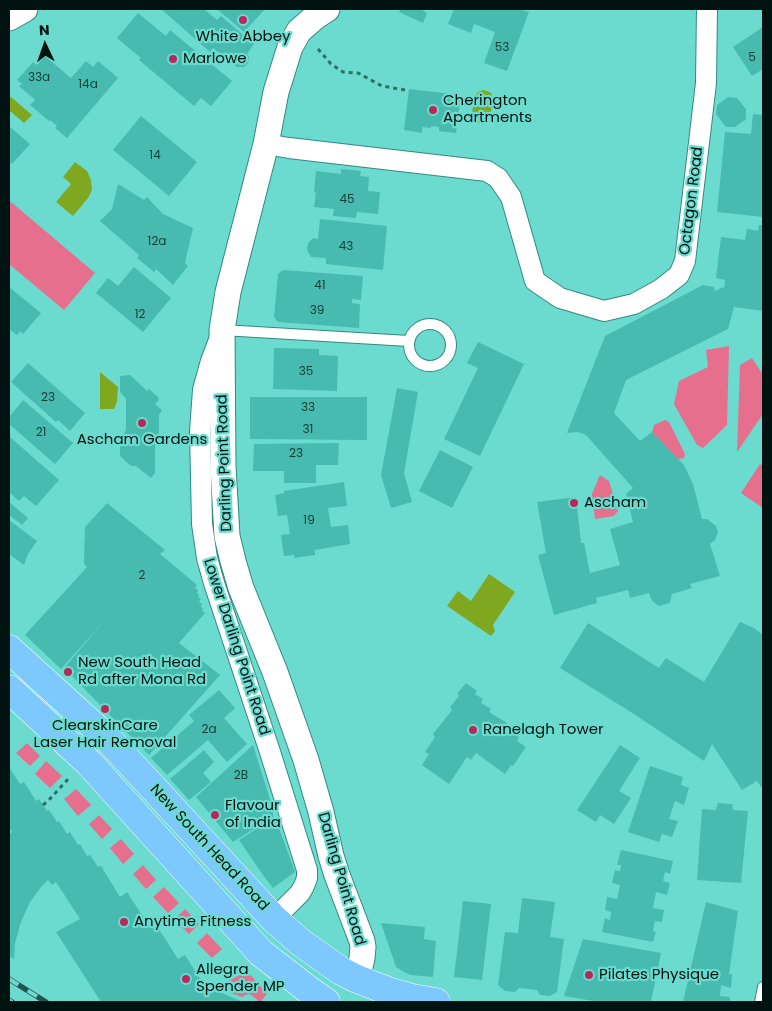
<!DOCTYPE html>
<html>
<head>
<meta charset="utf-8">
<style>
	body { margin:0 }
	#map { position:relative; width:772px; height:1011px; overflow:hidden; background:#6bdbcf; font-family:Poppins,sans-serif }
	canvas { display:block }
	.frame { position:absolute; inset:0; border:10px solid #001311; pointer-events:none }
	.north { position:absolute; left:20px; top:20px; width:50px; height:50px; -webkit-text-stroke:4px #6bdbcf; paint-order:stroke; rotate:357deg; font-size:14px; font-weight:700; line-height:20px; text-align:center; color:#001311 }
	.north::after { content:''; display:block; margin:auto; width:18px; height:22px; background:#001311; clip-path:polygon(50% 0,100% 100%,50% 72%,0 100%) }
</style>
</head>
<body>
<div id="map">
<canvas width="772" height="1011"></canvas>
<div class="frame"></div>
<div class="north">N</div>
</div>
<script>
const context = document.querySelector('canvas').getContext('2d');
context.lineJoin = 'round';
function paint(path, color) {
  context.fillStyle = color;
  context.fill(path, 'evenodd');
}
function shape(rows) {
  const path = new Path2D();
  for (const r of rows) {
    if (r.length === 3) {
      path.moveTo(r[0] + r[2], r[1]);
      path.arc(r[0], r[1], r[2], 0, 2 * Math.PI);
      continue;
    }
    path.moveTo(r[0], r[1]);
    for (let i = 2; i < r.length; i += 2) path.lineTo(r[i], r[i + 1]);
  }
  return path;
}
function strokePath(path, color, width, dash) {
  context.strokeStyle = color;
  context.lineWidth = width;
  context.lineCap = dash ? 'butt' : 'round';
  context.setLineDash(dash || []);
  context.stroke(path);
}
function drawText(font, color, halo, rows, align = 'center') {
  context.font = font + ' Poppins,sans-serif';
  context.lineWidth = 4.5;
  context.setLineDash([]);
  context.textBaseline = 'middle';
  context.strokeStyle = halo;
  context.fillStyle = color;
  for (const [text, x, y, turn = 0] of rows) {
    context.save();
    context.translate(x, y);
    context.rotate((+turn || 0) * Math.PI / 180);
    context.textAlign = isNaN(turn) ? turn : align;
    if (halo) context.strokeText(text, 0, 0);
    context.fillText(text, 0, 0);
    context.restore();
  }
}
const green = shape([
	[11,202,95,273,64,310,9,264,9,205],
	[729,346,727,425,703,448,697,445,674,404,679,381,708,367,706,350],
	[752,358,763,375,763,414,737,452,740,365],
	[665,420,669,422,685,454,684,458,678,459,652,432,654,425],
	[760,464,763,466,763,508,741,493],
	[600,475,609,481,618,511,614,516,595,519,592,494],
	[27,743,40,756,30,766,16,753],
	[46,761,62,776,50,788,35,774],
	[76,789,91,805,78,816,64,799],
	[99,815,112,829,102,839,89,824],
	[121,839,134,854,123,864,110,848],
	[143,865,156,880,146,889,133,874],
	[164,887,179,903,168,913,153,897],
	[185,909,199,924,189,934,174,920],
	[207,933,222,949,212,958,197,943],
	[247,971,267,994,260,1002,250,994,245,995,242,997,231,993,230,987,227,982]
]);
const water = shape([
	[483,90,490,92,494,99,489,119,482,123,478,123,474,119,472,113,475,96,478,92],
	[11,97,32,115,24,123,9,110,9,99],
	[75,162,87,171,91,180,92,190,88,198,73,216,56,202,71,184,63,177],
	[100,372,118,387,117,402,114,409,100,409],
	[489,574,515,592,493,625,495,631,491,636,447,606,458,591,471,601]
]);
const building = shape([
	[161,9,204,9,217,20,221,16,254,44,247,54,249,57,248,63,244,67,237,67,213,48,210,52],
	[217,9,265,9,244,32],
	[401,9,420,9,427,13,423,23,399,12],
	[454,9,519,9,529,12,507,71,484,63,495,32,474,24,471,33,448,24],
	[138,13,166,36,170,30,232,81,211,106,201,98,194,106,139,60,141,58,117,38],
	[763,27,763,69,752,76,733,47],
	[45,56,71,78,86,61,93,67,98,61,118,78,67,138,55,128,57,126,50,120,49,121,30,105,35,100,19,86,22,84,17,80,33,62,37,65],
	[409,89,461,95,456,133,439,131,439,127,431,126,431,128,422,127,422,133,404,130],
	[728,97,737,98,746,109,746,119,735,127,726,127,716,114,717,105],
	[753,114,763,115,763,217,717,212,725,132,751,134],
	[141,116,197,162,169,196,113,150],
	[9,126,30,144,12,164,9,162],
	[341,169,361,171,360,176,369,177,368,191,380,192,378,214,357,212,356,218,333,216,334,209,314,207,316,193,314,192,316,171,341,174],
	[118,184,144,200,147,197,163,214,193,228,185,263,188,266,173,285,156,269,154,272,137,258,139,255,100,221,112,209],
	[320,219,387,226,383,270,326,264,326,258,311,257,307,250,308,243,313,238,318,239],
	[759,225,763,225,763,311,734,307,728,329,626,380,614,413,640,441,652,432,684,465,693,484,702,519,707,519,716,526,718,532,715,540,710,544,720,576,690,584,692,588,672,594,670,603,659,606,652,601,649,593,630,598,628,590,596,598,597,603,554,615,538,555,546,553,537,502,576,497,581,543,584,543,590,573,620,565,610,529,633,522,626,494,633,488,586,435,578,432,567,433,605,336,703,285,714,287,715,291,723,287,724,289,725,280,716,278,721,237,745,240,747,229,758,231],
	[134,267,171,298,143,332,96,293,108,278,118,286],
	[283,270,363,276,361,300,352,299,352,303,360,304,359,328,278,322,274,317,278,274],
	[9,287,41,313,23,334,20,331,17,335,9,329],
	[478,342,524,364,480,456,444,439,478,368,467,363],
	[274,348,319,349,319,355,338,356,337,391,273,389],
	[28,363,85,413,70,431,58,420,56,422,11,382],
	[130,375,147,391,149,389,158,397,159,400,155,404,162,410,159,415,159,439,155,439,155,473,151,478,136,466,131,466,120,456,120,439,126,430,126,399,120,392,120,376],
	[397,388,418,392,404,473,412,502,391,508,381,475],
	[250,397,367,397,367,440,250,439],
	[23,400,73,443,55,464,9,424,9,417],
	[10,437,59,480,36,506,24,496,19,501,9,492,9,439],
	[339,443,338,465,316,465,316,483,284,483,284,471,253,471,254,444],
	[440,450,473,467,452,508,419,491],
	[344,482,347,506,328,508,331,527,348,525,350,544,315,550,315,555,294,558,294,555,284,556,281,535,290,534,287,515,278,516,275,495,284,493,284,491],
	[9,502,28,518,22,525,9,515],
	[107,503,165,550,160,554,197,585,195,588,198,590,197,593,199,595,198,597,201,599,199,602,202,604,201,607,203,608,202,611,205,613,179,643,220,675,149,755,64,668,107,618,61,669,25,635,87,567,84,564,85,527],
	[9,520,37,541,28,554,24,565,9,554],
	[740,622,754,628,763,635,763,710,762,711,763,713,763,786,761,787,757,781,742,790,712,744,704,761,634,714,560,668,588,623,659,668,666,658,704,682],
	[466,683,477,691,475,694,483,699,481,703,491,709,489,712,507,723,505,726,519,737,517,741,526,747,513,766,511,765,505,774,476,753,471,760,467,757,449,784,422,765,429,754,425,752,435,737,433,734,452,710,450,707,459,696,457,694],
	[219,690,235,708,224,718,247,744,227,762,208,740,167,775,151,758,194,721,189,715],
	[253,745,273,809,273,817,233,842,196,797],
	[620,745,640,758,619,791,631,798,614,824,600,815,596,822,577,810],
	[204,750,214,762,203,773,211,782,189,800,170,779],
	[650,766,683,777,681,785,689,788,684,805,675,801,669,819,678,821,672,837,662,834,659,842,628,832],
	[9,767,20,784,24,782,36,801,39,799,47,811,49,810,57,822,59,821,67,834,70,832,78,845,80,844,87,856,90,855,98,867,101,866,120,897,127,892,149,926,155,923,178,959,185,955,207,990,210,988,243,1002,101,1002,56,932,80,919,56,882,52,885,48,880,41,887,30,902,21,922,15,943,14,959,9,956,9,835,12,832,9,827],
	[718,803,732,804,733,810,748,811,741,883,697,880,702,809,716,810],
	[275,817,295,872,273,888,263,875,239,840],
	[621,850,673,861,670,874,665,872,663,881,670,883,667,895,656,892,653,908,664,910,662,922,655,921,653,931,656,932,653,942,602,932,605,918,610,920,611,912,605,910,607,897,617,899,620,885,612,883,615,870,620,871,621,865,617,865],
	[522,898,555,902,550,937,564,939,557,992,550,996,540,995,537,990,519,988,515,992,505,991,498,985,505,932,518,933],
	[463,901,491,904,482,980,454,977],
	[706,902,738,911,729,974,732,974,731,988,721,985,720,996,730,997,730,1002,683,1002],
	[381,923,425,927,424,939,436,941,433,977,411,975,404,972,396,967],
	[583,939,661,953,651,1002,599,1002,564,996]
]);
const path = shape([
	[318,49,331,64,343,72,358,73,382,86,405,90],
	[43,805,48,801,70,777]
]);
const service = shape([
	[430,345,21],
	[222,330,409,341],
	[760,1002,763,987]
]);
const minor = shape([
	[266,144,289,148,487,171,498,178,511,197,535,281,560,298,604,311,634,304,661,289,679,275,685,261,706,83,707,9],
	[219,340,211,361,203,390,200,431,202,524,207,558,214,583,270,752,307,870,307,878,304,886,300,893,274,919]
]);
const tertiary = shape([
	[327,9,315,17,299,31,290,47,276,92,266,144,228,292,222,330,223,466,227,536,233,561,241,588,275,672,306,760,321,812,331,856,337,875,362,941,363,947,362,958,357,979],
	[9,18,25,9]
]);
const primary = shape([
	[9,649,108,739,274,919,300,942,341,971,357,979,391,992,412,998,436,1002],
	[9,689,89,763,261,953,310,991,326,1002]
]);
const rail = shape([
	[9,979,46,1002],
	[9,1000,12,1002]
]);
const markers = [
	[243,20,5,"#b7295a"],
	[173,59,5,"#b7295a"],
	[433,110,5,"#b7295a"],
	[142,423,5,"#b7295a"],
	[574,503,5,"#b7295a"],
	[68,672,5,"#b7295a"],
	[105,709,5,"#b7295a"],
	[473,730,5,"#b7295a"],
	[215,815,5,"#b7295a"],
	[124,922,5,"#b7295a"],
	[589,975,5,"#b7295a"],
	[186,979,5,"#b7295a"]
];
const numberNames = [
	["53",502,48],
	["5",752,58],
	["33a",39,78],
	["14a",88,85],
	["14",155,156],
	["45",347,200],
	["12a",157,242],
	["43",346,247],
	["41",320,286],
	["39",317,311],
	["12",140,315],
	["35",306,372],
	["23",48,398],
	["33",308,408],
	["31",308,430],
	["21",41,433],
	["23",296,454],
	["19",309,521],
	["2",142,576],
	["2a",209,730],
	["2B",241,776]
];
const poiNames = [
	["White Abbey",243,37,"center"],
	["Marlowe",183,59],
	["Cherington",443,101],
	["Apartments",443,118],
	["Ascham Gardens",142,440,"center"],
	["Ascham",584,503],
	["New South Head",78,663],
	["Rd after Mona Rd",78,680],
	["ClearskinCare",105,726,"center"],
	["Laser Hair Removal",105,743,"center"],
	["Ranelagh Tower",483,730],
	["Flavour",225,806],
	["of India",225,823],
	["Anytime Fitness",134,922],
	["Allegra",196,970],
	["Spender MP",196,987],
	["Pilates Physique",599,975]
];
const streetNames = [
	["Octagon Road",692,201,-83],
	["Darling Point Road",225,463,-92],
	["Lower Darling Point Road",236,647,72],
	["New South Head Road",209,848,47],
	["Darling Point Road",341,879,74]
];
paint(green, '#e56f8d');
paint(water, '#7fa820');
paint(building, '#47bbaf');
strokePath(service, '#318981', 12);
strokePath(minor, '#318981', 22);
strokePath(tertiary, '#318981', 27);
strokePath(primary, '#fff', 29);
strokePath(path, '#316e67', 3, [4, 4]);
strokePath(service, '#fff', 10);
strokePath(minor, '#fff', 20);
strokePath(tertiary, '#fff', 25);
strokePath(primary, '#7dc8fc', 28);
strokePath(rail, '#23544f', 5.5);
strokePath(rail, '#6bdbcf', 4, [11]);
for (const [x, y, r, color] of markers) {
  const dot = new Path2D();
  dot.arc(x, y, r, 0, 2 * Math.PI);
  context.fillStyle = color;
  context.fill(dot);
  strokePath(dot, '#6bdbcf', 2);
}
drawText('12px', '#123d38', null, numberNames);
drawText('15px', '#001311', '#6bdbcf', poiNames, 'left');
drawText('15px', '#001311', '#6bdbcf', streetNames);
</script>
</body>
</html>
